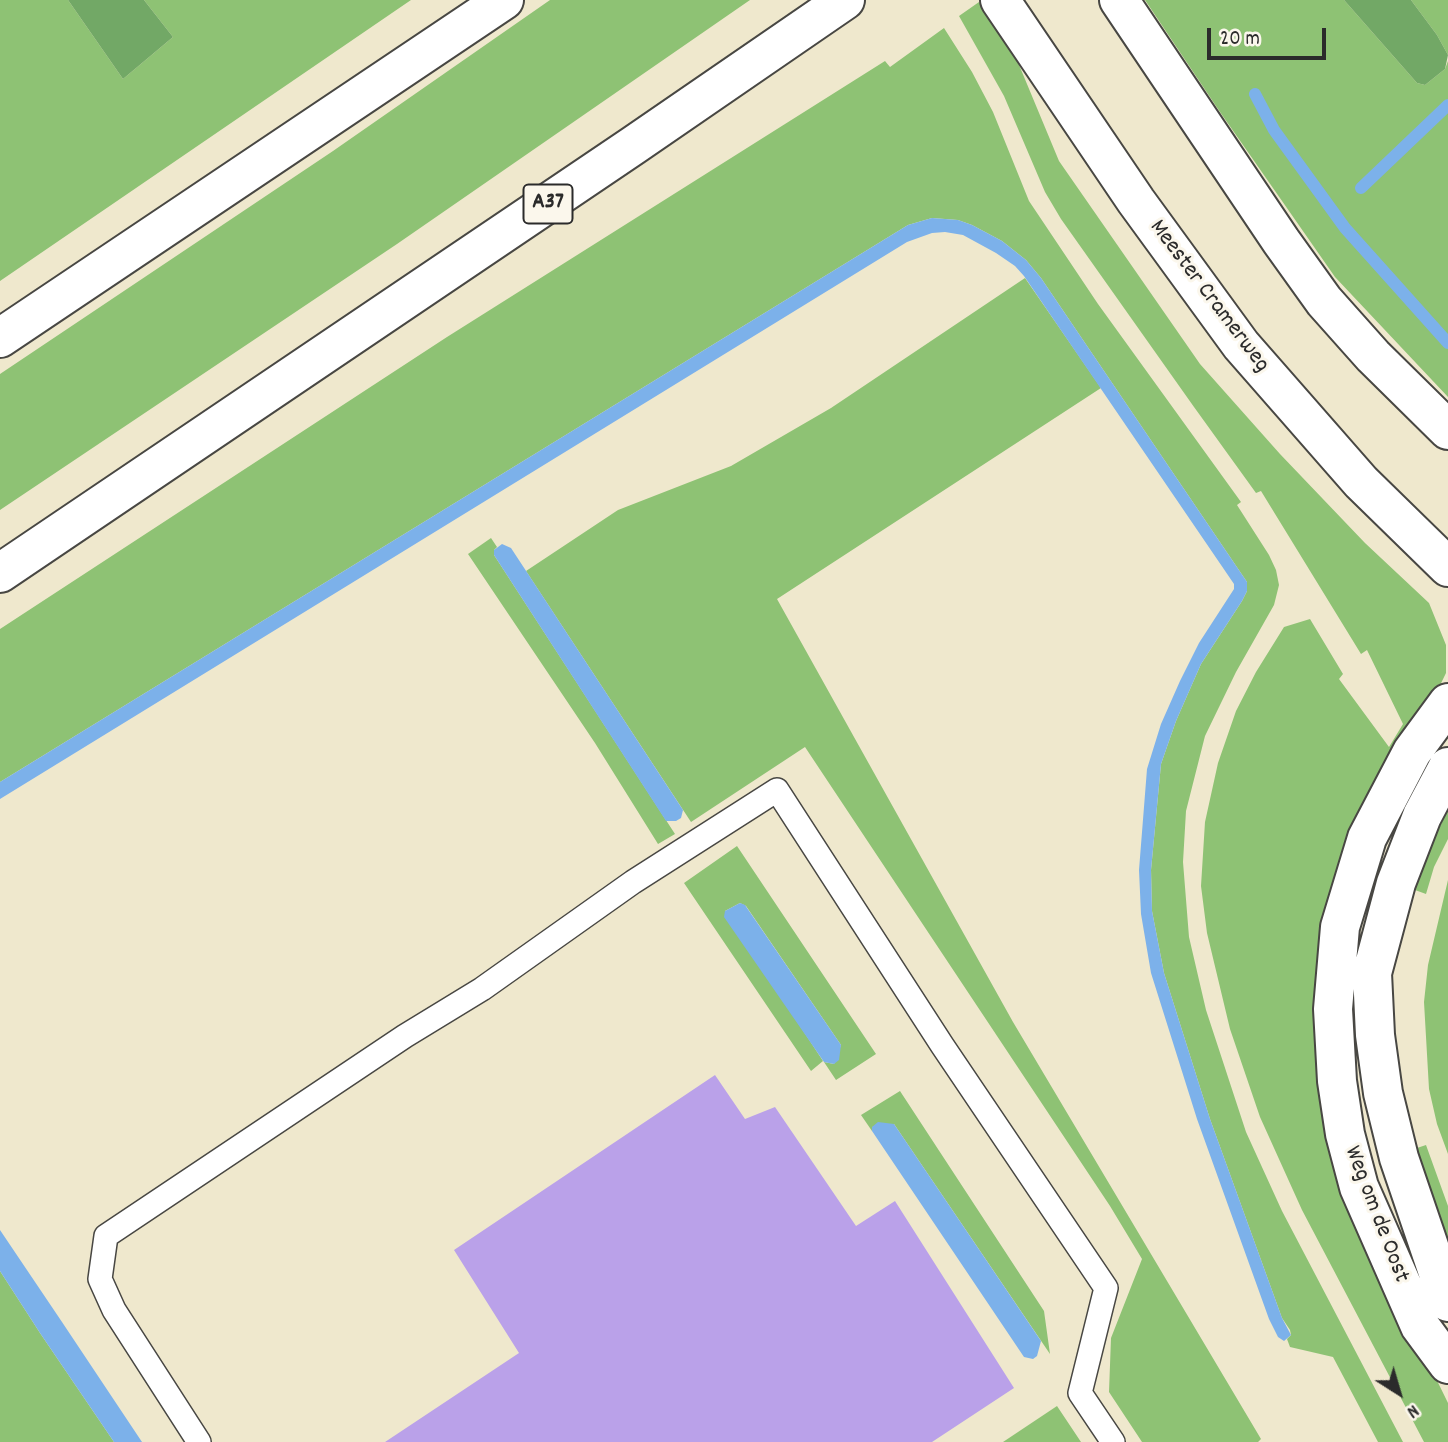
<!DOCTYPE html>
<html>
<head>
<meta charset="utf-8">
<style>
	body { margin:0 }
	#map { position:relative; width:1448px; height:1442px; overflow:hidden; background:#efe8cd; font-family:Dekko,sans-serif }
	canvas { display:block }
	.north { position:absolute; left:1364px; top:1358px; width:70px; height:70px; -webkit-text-stroke:5px #fbf7ec; paint-order:stroke; rotate:143deg; font-size:19px; font-weight:700; line-height:28px; text-align:center; color:#2b2b2b }
	.north::after { content:''; display:block; margin:auto; width:24px; height:32px; background:#2b2b2b; clip-path:polygon(50% 0,100% 100%,50% 72%,0 100%) }
	.scale { position:absolute; left:1207px; top:28px; width:119px; height:32px; box-sizing:border-box; border:4px solid #2b2b2b; border-top:0; padding-left:9px; font-size:21px; line-height:24px; white-space:nowrap; color:#2b2b2b; -webkit-text-stroke:5px #fbf7ec; paint-order:stroke }
</style>
</head>
<body>
<div id="map">
<canvas width="1448" height="1442"></canvas>
<div class="north">N</div>
<div class="scale">20 m</div>
</div>
<script>
const context = document.querySelector('canvas').getContext('2d');
context.lineJoin = 'round';
function paint(path, color) {
  context.fillStyle = color;
  context.fill(path, 'evenodd');
}
function shape(rows) {
  const path = new Path2D();
  for (const r of rows) {
    path.moveTo(r[0], r[1]);
    for (let i = 2; i < r.length; i += 2) path.lineTo(r[i], r[i + 1]);
  }
  return path;
}
function strokePath(path, color, width, dash) {
  context.strokeStyle = color;
  context.lineWidth = width;
  context.lineCap = dash ? 'butt' : 'round';
  context.setLineDash(dash || []);
  context.stroke(path);
}
function drawText(font, color, halo, rows, align = 'center') {
  context.font = font + ' Dekko,sans-serif';
  context.lineWidth = 6;
  context.setLineDash([]);
  context.textBaseline = 'middle';
  context.strokeStyle = halo;
  context.fillStyle = color;
  for (const [text, x, y, turn = 0] of rows) {
    context.save();
    context.translate(x, y);
    context.rotate((+turn || 0) * Math.PI / 180);
    context.textAlign = isNaN(turn) ? turn : align;
    if (halo) context.strokeText(text, 0, 0);
    context.fillText(text, 0, 0);
    context.restore();
  }
}
const green = shape([
	[0,0,68,0,123,79,173,37,144,0,411,0,0,281],
	[550,0,750,0,397,244,0,510,0,374,333,151],
	[1145,0,1344,0,1417,83,1425,85,1445,69,1448,61,1448,397,1335,277,1220,112],
	[1411,0,1448,0,1448,55,1437,35],
	[979,2,1017,60,1059,161,1200,364,1280,454,1365,543,1429,603,1446,645,1446,673,1336,900,1374,1252,1448,1403,1448,1442,1424,1442,1302,1210,1260,1117,1230,1029,1207,933,1201,886,1205,822,1218,763,1236,711,1256,672,1284,627,1310,619,1343,674,1339,679,1389,747,1403,724,1367,650,1361,654,1261,491,1256,493,1194,407,1061,219,1045,192,1004,96,959,16],
	[944,28,972,72,993,112,1029,201,1098,304,1241,502,1237,505,1269,555,1276,570,1279,585,1274,605,1236,672,1205,736,1186,811,1183,862,1189,937,1206,1010,1246,1132,1282,1211,1403,1442,1378,1442,1333,1357,1290,1347,1287,1339,1291,1335,1290,1330,1282,1318,1210,1119,1164,973,1152,911,1151,870,1161,764,1176,721,1201,664,1242,601,1247,591,1247,582,1041,278,1026,260,1002,241,972,225,958,220,932,218,908,225,0,782,0,629,447,337,885,61,890,67],
	[1025,278,1101,388,777,599,1013,1022,1261,1439,1258,1442,1142,1442,1109,1392,1111,1338,1142,1259,1110,1206,805,747,691,822,526,571,618,510,731,466,831,408],
	[491,538,497,547,494,550,494,555,675,834,658,844,595,743,468,554],
	[1448,810,1448,839,1434,867,1426,894,1415,890,1431,845],
	[737,846,876,1054,836,1080,824,1062,834,1064,841,1045,746,906,740,903,725,911,823,1061,811,1071,684,883],
	[1448,880,1448,1154,1437,1124,1429,1089,1424,1002,1428,965],
	[900,1091,1044,1311,1050,1354,894,1124,872,1127,872,1131,861,1115],
	[1426,1145,1448,1206,1448,1257,1414,1149],
	[0,1271,40,1333,114,1442,0,1442],
	[1057,1406,1081,1442,1003,1442]
]);
const forest = shape([
	[68,0,144,0,173,37,123,79],
	[1344,0,1411,0,1437,35,1448,55,1445,69,1425,85,1417,83]
]);
const water = shape([
	[932,218,958,220,972,225,1002,241,1026,260,1041,278,1247,582,1247,591,1242,601,1201,664,1176,721,1161,764,1151,870,1152,911,1164,973,1210,1119,1282,1318,1291,1335,1284,1341,1278,1337,1269,1319,1197,1119,1151,973,1141,914,1139,870,1147,769,1161,724,1180,681,1199,643,1234,589,1234,584,1024,276,1015,266,996,253,963,235,945,232,932,233,907,242,0,799,0,782,908,225],
	[502,544,511,548,683,810,681,818,676,821,666,821,494,555,494,550],
	[740,903,745,905,841,1045,839,1060,834,1064,824,1062,724,917,725,911],
	[878,1122,894,1124,1041,1341,1037,1356,1033,1359,1024,1357,872,1131,872,1127],
	[0,1230,62,1322,142,1442,114,1442,40,1333,0,1271]
]);
const stream = shape([
	[1255,94,1274,130,1345,228,1448,343],
	[1361,188,1448,105]
]);
const building = shape([
	[715,1075,745,1119,775,1107,856,1226,895,1201,1014,1388,932,1442,385,1442,519,1353,454,1250]
]);
const lane = shape([
	[199,1442,114,1310,100,1279,106,1236,405,1036,482,989,633,882,777,790,942,1045,1106,1288,1080,1393,1113,1442]
]);
const primary = shape([
	[1000,0,1136,201,1241,345,1361,482,1448,567],
	[1119,0,1281,241,1324,301,1373,356,1448,430],
	[1448,703,1412,752,1367,838,1340,927,1333,1009,1337,1081,1345,1134,1359,1187,1420,1326,1448,1364],
	[1448,767,1422,816,1396,883,1372,973,1375,1035,1383,1093,1399,1158,1448,1302]
]);
const highway = shape([
	[0,338,504,0],
	[0,573,634,145,845,0]
]);
const shields = [
	[548,204,49]
];
const shieldNames = [
	["A37",548,204]
];
const streetNames = [
	["Meester Cramerweg",1208,297,53],
	["Weg om de Oost",1375,1215,69]
];
paint(green, '#8ec274');
paint(forest, '#72a866');
paint(water, '#7cb1ea');
strokePath(stream, '#7cb1ea', 12);
paint(building, '#baa1e9');
strokePath(lane, '#484743', 26);
strokePath(primary, '#484743', 42);
strokePath(highway, '#484743', 42);
strokePath(lane, '#fff', 23);
strokePath(primary, '#fff', 38);
strokePath(highway, '#fff', 38);
for (const [x, y, w] of shields) {
  const box = new Path2D();
  box.roundRect(x - w / 2, y - 19.5, w, 39, 5);
  context.fillStyle = '#fbf7ec';
  context.fill(box);
  strokePath(box, '#2b2b2b', 2);
}
drawText('bold 23px', '#2b2b2b', null, shieldNames);
drawText('24px', '#2b2b2b', '#fbf7ec', streetNames);
</script>
</body>
</html>
